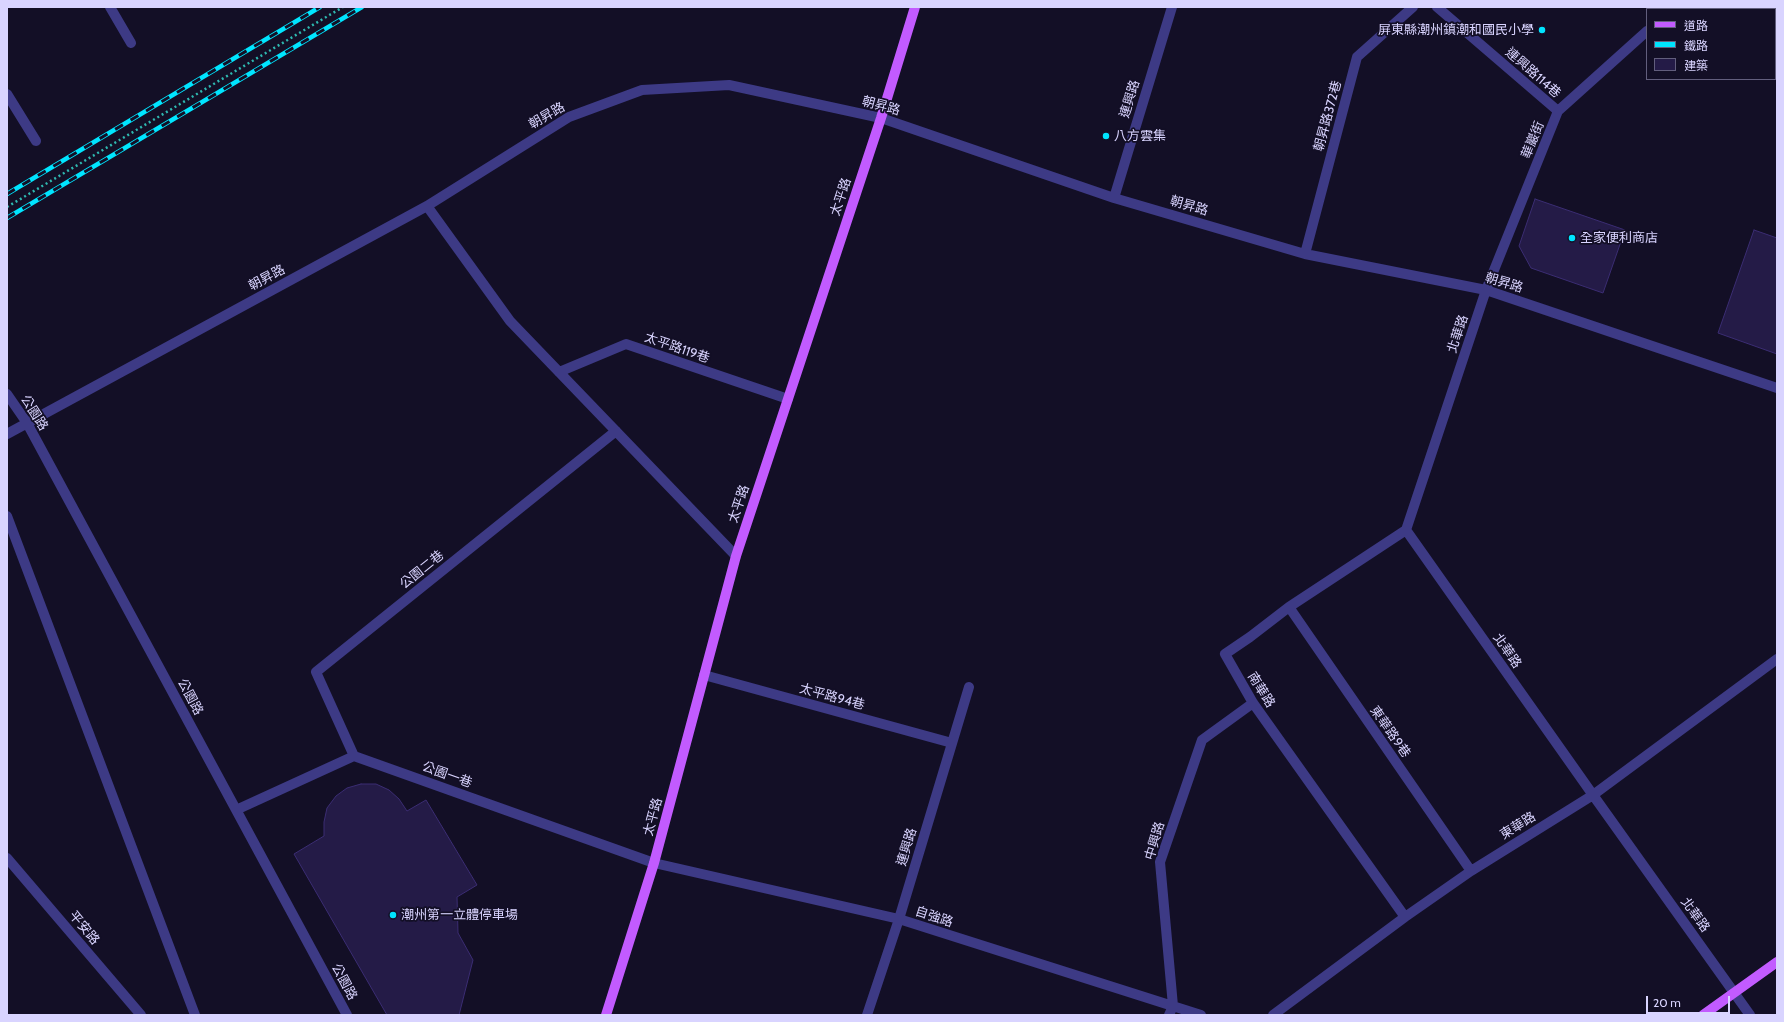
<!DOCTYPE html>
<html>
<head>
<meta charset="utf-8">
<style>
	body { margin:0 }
	#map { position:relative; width:1784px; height:1022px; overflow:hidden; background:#130f26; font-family:Cabin,"Noto Sans TC",sans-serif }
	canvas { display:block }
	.frame { position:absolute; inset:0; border:8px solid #d9d4ff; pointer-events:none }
	.legend { position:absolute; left:1646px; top:8px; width:130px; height:72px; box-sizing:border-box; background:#130f26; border:1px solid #625e7d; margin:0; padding:5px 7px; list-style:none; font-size:12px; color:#d9d4ff }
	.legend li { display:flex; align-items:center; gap:8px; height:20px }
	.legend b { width:20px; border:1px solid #625e7d }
	.scale { position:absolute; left:1646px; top:996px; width:84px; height:18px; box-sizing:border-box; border:2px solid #d9d4ff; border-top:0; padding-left:5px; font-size:12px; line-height:14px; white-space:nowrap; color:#d9d4ff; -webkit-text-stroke:3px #130f26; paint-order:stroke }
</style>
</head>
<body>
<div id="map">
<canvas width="1784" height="1022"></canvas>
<div class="frame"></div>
<ul class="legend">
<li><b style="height:5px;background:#c25bff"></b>道路</li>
<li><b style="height:5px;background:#00e5ff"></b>鐵路</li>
<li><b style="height:11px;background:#241b47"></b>建築</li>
</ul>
<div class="scale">20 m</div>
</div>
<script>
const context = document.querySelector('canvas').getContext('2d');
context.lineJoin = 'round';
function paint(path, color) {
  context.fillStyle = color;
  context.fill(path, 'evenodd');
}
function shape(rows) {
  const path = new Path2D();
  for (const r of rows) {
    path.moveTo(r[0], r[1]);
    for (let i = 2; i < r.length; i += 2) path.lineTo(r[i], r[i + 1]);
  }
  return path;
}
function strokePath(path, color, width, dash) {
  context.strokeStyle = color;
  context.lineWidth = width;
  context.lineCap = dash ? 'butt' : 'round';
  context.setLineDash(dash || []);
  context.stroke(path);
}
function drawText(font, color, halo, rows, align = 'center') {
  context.font = font + ' Cabin,"Noto Sans TC",sans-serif';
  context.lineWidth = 3.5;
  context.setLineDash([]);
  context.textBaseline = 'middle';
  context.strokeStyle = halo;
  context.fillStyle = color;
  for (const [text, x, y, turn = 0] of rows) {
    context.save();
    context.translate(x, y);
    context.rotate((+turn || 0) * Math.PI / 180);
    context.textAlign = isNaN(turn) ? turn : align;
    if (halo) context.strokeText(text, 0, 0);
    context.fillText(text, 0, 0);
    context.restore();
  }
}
const building = shape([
	[1535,199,1625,230,1603,293,1531,268,1519,246,1535,199],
	[1754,230,1777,238,1777,354,1718,333,1754,230],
	[361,784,376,784,389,790,399,799,407,811,426,800,477,885,457,897,458,933,473,960,459,1015,387,1015,294,854,324,836,324,822,327,808,336,796,347,788,361,784]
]);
const path = shape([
	[7,207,343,7]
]);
const minor = shape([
	[110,7,131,43],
	[1437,7,1558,111],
	[1671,9,1673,7],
	[1647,31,1558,111,1486,290,1406,530,1593,795,1750,1015],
	[7,94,36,141],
	[1114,198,1172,7],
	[427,206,510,321,736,556],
	[1305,254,1357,57,1413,7],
	[559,372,626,344,788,399],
	[7,394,27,423,347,1015],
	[7,434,427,206,569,117,642,90,729,85,881,118,1114,198,1305,254,1486,290,1777,388],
	[7,516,195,1015],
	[1289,607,1471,871],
	[704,675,952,743],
	[354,756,316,672,616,431],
	[236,810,354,756,654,863,899,919,1201,1015],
	[7,858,141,1015],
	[1405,917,1253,703,1225,654,1250,637,1289,607,1406,530],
	[867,1015,899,919,969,687],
	[1169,1015,1173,1006,1160,862,1202,740,1253,703],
	[1273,1015,1405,917,1471,871,1593,795,1777,659]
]);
const major = shape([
	[606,1015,654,863,736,556,881,118,915,7],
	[1703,1015,1777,962]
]);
const rail = shape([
	[7,194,320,7],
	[7,218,362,7]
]);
const markers = [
	[1542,30,4,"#00e5ff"],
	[1106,136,4,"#00e5ff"],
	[1572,238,4,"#00e5ff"],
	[393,915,4,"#00e5ff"]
];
const poiNames = [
	["屏東縣潮州鎮潮和國民小學",1534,30,"right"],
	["八方雲集",1114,136],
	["全家便利商店",1580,238],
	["潮州第一立體停車場",401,915]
];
const streetNames = [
	["連興路114巷",1533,73,41],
	["連興路",1130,99,-73],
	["朝昇路",881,106,15],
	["朝昇路",547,116,-30],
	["朝昇路372巷",1328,116,-75],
	["華巖街",1533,140,-68],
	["太平路",841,197,-72],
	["朝昇路",1189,206,16],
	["朝昇路",267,278,-28],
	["朝昇路",1504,283,17],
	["北華路",1458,334,-72],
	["太平路119巷",677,348,19],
	["公園路",34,413,58],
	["太平路",739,504,-71],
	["公園二巷",422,570,-39],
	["北華路",1507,651,55],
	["南華路",1261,690,58],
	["公園路",190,697,62],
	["太平路94巷",832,697,15],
	["東華路9巷",1390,732,55],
	["公園一巷",447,775,20],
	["太平路",653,817,-75],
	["東華路",1518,826,-32],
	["中興路",1155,841,-74],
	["連興路",907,847,-73],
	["北華路",1695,915,54],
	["自強路",934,917,18],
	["平安路",84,928,50],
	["公園路",344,982,62]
];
paint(building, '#241b47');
strokePath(building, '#3b2d73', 1);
strokePath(path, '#2fb8b0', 2.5, [2, 3]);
strokePath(minor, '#3d3a85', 10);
strokePath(major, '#c25bff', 10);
strokePath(rail, '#00e5ff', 4.5);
strokePath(rail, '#130f26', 3, [9]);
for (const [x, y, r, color] of markers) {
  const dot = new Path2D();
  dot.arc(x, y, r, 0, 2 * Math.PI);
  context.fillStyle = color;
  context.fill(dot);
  strokePath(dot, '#130f26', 1.5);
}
drawText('13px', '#d9d4ff', '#130f26', poiNames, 'left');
drawText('13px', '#d9d4ff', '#130f26', streetNames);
</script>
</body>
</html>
